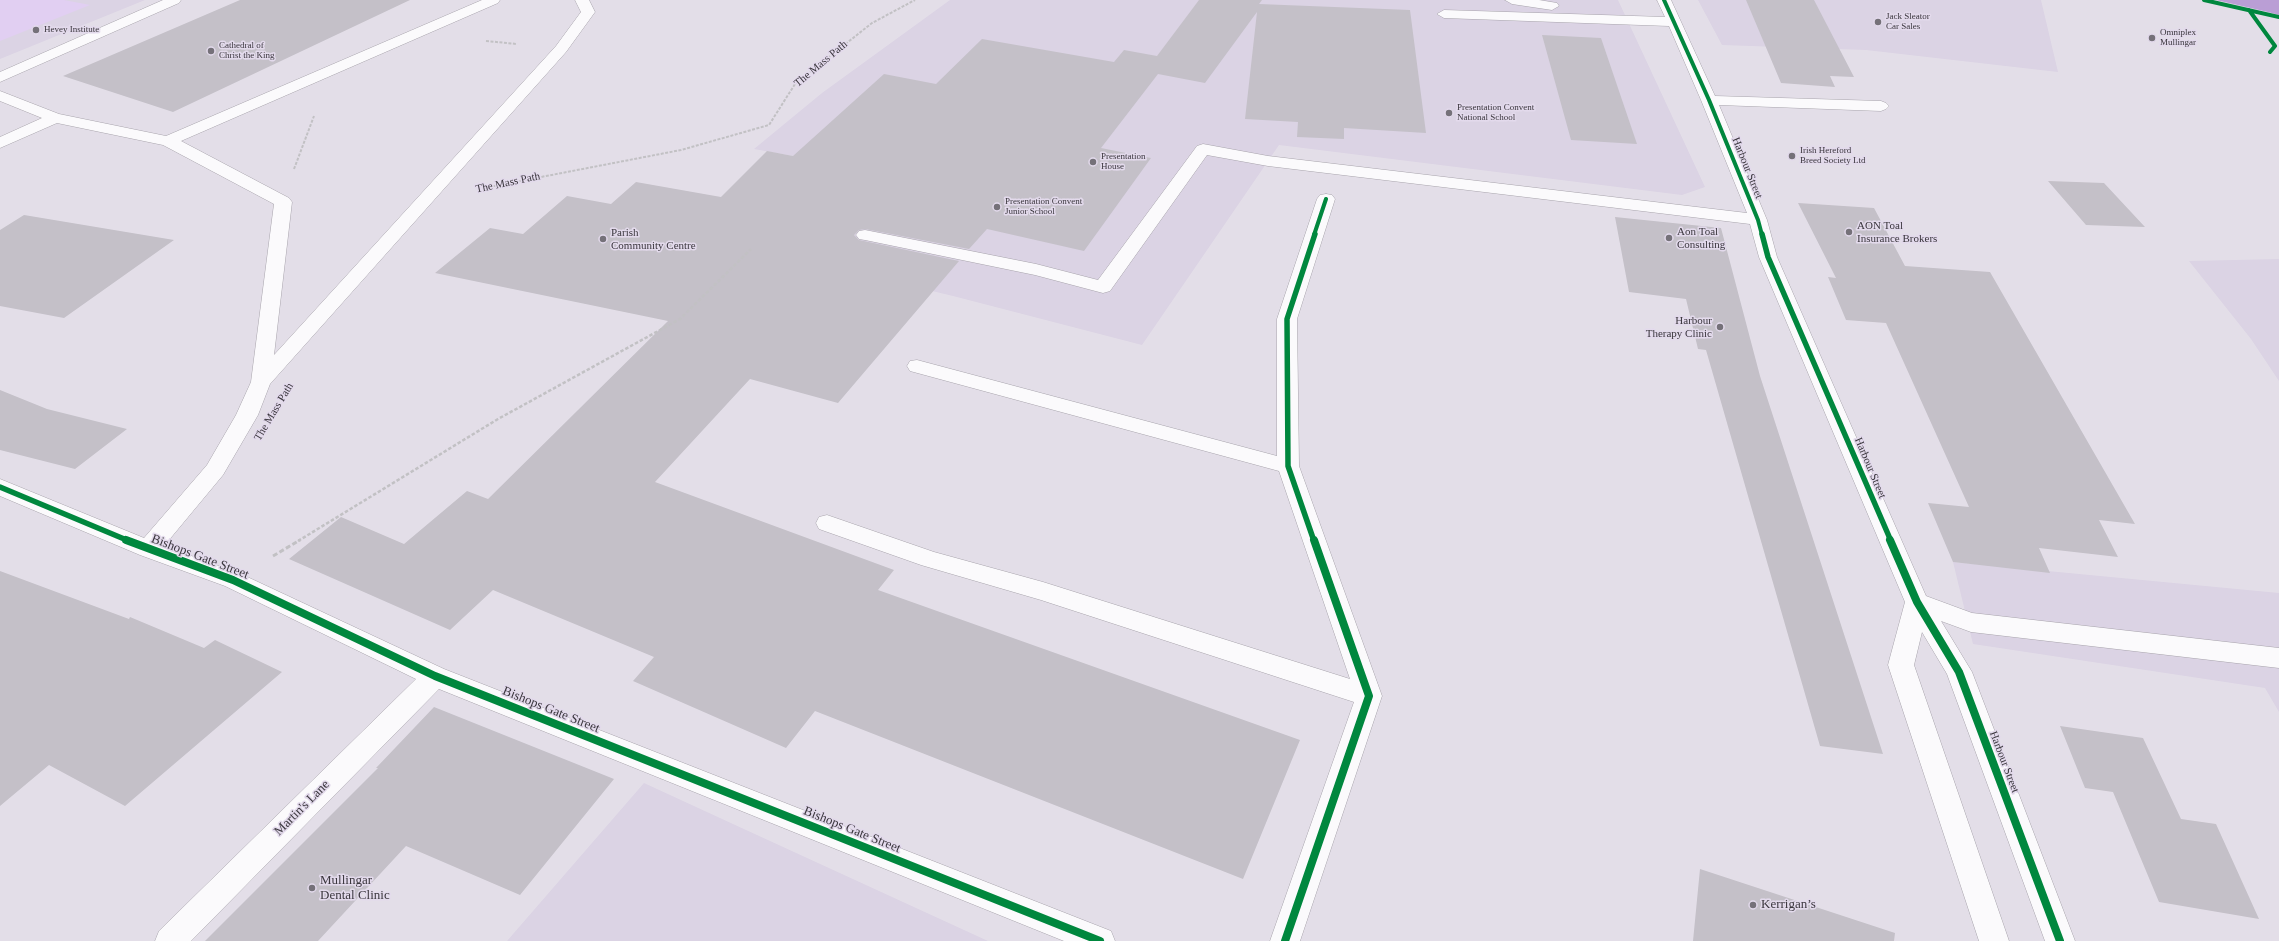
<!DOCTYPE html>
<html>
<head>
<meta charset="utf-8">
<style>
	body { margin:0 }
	canvas { display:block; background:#e3dee8 }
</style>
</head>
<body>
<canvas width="2279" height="941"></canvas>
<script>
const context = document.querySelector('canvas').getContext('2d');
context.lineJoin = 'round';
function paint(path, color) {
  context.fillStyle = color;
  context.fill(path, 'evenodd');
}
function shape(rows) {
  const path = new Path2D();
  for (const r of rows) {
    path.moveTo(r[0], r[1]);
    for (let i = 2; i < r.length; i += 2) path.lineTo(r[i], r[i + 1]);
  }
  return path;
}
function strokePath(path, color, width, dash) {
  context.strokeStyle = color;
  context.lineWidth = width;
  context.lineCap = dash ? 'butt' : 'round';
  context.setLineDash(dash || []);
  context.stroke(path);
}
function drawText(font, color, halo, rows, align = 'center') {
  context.font = font + ' "Times New Roman",serif';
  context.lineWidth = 3;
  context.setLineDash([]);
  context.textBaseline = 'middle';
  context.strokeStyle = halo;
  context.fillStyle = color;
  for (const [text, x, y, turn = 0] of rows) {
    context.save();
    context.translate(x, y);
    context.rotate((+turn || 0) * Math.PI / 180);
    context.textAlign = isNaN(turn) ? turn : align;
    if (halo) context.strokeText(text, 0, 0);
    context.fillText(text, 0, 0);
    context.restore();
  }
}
const built = shape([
	[0,0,145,0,0,59],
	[950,0,1618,0,1705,187,1682,195,1279,145,1142,345,953,296,769,252,804,158,754,149,822,93],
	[1698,0,2041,0,2058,72,1866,50,1722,45],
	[2279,259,2279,381,2251,339,2189,261],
	[1953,562,2279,593,2279,712,2265,688,1973,644],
	[644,783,733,824,988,941,507,941]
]);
const green = shape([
	[0,0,64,0,90,5,0,41]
]);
const water = shape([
	[2216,0,2279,0,2279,15,2268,12]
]);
const building = shape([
	[240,0,410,0,173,112,63,76],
	[1199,0,1262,0,1259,4,1410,10,1426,133,1344,128,1344,139,1297,137,1298,122,1245,119,1257,12,1205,83,1158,74,1101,148,1151,158,1084,251,987,229,969,249,865,229,859,230,854,235,859,240,959,261,838,403,750,379,655,482,894,570,878,590,1300,740,1243,879,815,711,786,748,633,681,654,657,493,590,450,630,289,559,341,517,404,544,467,491,488,499,668,321,435,273,490,228,523,234,567,196,611,204,636,182,721,197,767,151,793,156,884,74,936,84,982,39,1114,62,1124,50,1157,56],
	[1746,0,1814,0,1854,77,1830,76,1835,87,1781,83],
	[1542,35,1601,38,1637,144,1571,140],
	[2048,181,2104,183,2145,227,2086,225],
	[1798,203,1874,208,1905,266,1990,272,2135,524,2099,520,2118,557,2039,548,2050,573,1953,562,1928,503,1969,507,1886,323,1846,320,1828,277,1836,278],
	[24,215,174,240,64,318,0,306,0,230],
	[1615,217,1721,228,1760,376,1883,754,1820,746,1706,350,1698,349,1686,299,1629,292],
	[0,390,47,409,127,429,75,469,0,450],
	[0,571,129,619,130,617,204,648,215,640,282,672,125,806,49,765,0,806],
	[434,707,614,779,520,895,406,846,318,941,205,941,378,768,376,768],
	[2060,726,2143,738,2181,819,2216,824,2259,919,2159,902,2113,792,2085,788],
	[1700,869,1895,933,1894,941,1693,941]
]);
const pathFar2 = shape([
	[486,41,517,44],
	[294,169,314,116],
	[484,188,681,150,769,125,795,84,872,23,915,0]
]);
const pathFar1 = shape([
	[298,541,498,419,680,319,751,249]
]);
const path = shape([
	[273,556,300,540]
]);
const minor = shape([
	[163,0,181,0,179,3,0,82,0,72,163,0],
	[482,0,500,0,498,3,181,141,289,198,292,202,274,355,556,46,581,12,575,0,589,0,595,12,566,52,270,384,258,415,223,475,164,546,241,574,444,669,1111,931,1115,941,1064,941,439,689,191,941,155,941,159,931,416,679,225,586,140,555,0,496,0,479,144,538,207,465,236,415,251,382,274,204,163,145,57,123,0,148,0,137,42,118,0,101,0,91,59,114,166,136,482,0],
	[1505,0,1539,0,1557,3,1559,6,1552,10,1512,4,1505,0],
	[1657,0,1671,0,1715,96,1881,101,1886,103,1889,106,1886,109,1881,111,1719,105,1767,220,1777,257,1926,596,1972,613,2279,648,2279,668,1971,632,1941,621,1972,672,2075,941,2045,941,1947,674,1922,632,1914,665,2009,941,1979,941,1888,665,1905,602,1759,257,1750,224,1268,166,1207,155,1110,291,1103,293,1035,275,865,240,859,239,856,235,859,231,865,230,1036,264,1098,280,1197,146,1203,144,1268,156,1747,213,1701,100,1669,26,1444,18,1437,14,1444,10,1665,17,1657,0],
	[1326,194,1332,195,1335,199,1297,319,1299,466,1382,696,1300,941,1270,941,1354,702,1041,600,921,565,819,529,816,523,819,517,827,515,934,552,1043,582,1350,679,1279,471,910,371,907,366,910,361,917,360,1277,456,1277,319,1317,199,1320,195,1326,194]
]);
const cyclewayFar2 = shape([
	[1664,0,1709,100,1758,220,1762,235],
	[2204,0,2279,17],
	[2249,10,2275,46,2270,52],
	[1314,235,1326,199]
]);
const cyclewayFar1 = shape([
	[1762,234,1768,257,1891,541],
	[0,487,129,541],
	[1314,541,1288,466,1287,319,1315,234]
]);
const cycleway = shape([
	[126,540,233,580,435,676,1100,941],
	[1890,540,1917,602,1959,672,2060,941],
	[1285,941,1369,696,1314,540]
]);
const markers = [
	[1878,22,4,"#757179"],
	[36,30,4,"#757179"],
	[2152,38,4,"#757179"],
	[211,51,4,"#757179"],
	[1449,113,4,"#757179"],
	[1792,156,4,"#757179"],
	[1093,162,4,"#757179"],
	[997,207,4,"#757179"],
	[1849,232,4,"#757179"],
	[1669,238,4,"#757179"],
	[603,239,4,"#757179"],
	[1720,327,4,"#757179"],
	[312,888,4,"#757179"],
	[1753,905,4,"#757179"]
];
const farPoinames = [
	["Jack Sleator",1886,17],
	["Car Sales",1886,27],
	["Hevey Institute",44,30],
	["Omniplex",2160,33],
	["Mullingar",2160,43],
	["Cathedral of",219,46],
	["Christ the King",219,56],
	["Presentation Convent",1457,108],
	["National School",1457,118],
	["Irish Hereford",1800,151],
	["Breed Society Ltd",1800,161],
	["Presentation",1101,157],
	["House",1101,167],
	["Presentation Convent",1005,202],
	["Junior School",1005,212]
];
const streetNames = [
	["The Mass Path",821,64,-40],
	["Harbour Street",1747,168,68],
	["The Mass Path",508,183,-12],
	["The Mass Path",274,412,-59],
	["Harbour Street",1870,468,67],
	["Harbour Street",2004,762,69]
];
const poiNames = [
	["AON Toal",1857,226],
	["Insurance Brokers",1857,239],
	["Aon Toal",1677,232],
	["Consulting",1677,245],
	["Parish",611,233],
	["Community Centre",611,246],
	["Harbour",1712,321,"right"],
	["Therapy Clinic",1712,334,"right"]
];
const nearStreetnames = [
	["Bishops Gate Street",200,557,21],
	["Bishops Gate Street",551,710,22],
	["Martin's Lane",302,808,-45],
	["Bishops Gate Street",852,830,22]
];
const nearPoinames = [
	["Mullingar",320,881],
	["Dental Clinic",320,896],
	["Kerrigan’s",1761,905]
];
paint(built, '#dbd3e4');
paint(green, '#e1cff2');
paint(water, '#ba9ed5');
paint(building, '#c4c0c8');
strokePath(minor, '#a8a4ac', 1);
strokePath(pathFar2, '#c2c1c4', 2, [3, 1.5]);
strokePath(pathFar1, '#c2c1c4', 2.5, [3.5, 2]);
strokePath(path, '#c2c1c4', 3, [5, 2.5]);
paint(minor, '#fbfafc');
strokePath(cyclewayFar2, '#00873e', 4);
strokePath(cyclewayFar1, '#00873e', 5.5);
strokePath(cycleway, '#00873e', 8);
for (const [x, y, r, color] of markers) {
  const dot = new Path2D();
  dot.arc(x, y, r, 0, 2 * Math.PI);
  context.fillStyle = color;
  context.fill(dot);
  strokePath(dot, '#e3daec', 1.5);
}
drawText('9px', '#3a363d', '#e3daec', farPoinames, 'left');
drawText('11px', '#3a363d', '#e3daec', streetNames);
drawText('11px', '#3a363d', '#e3daec', poiNames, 'left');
drawText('13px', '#3a363d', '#e3daec', nearStreetnames);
drawText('13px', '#3a363d', '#e3daec', nearPoinames, 'left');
</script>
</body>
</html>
